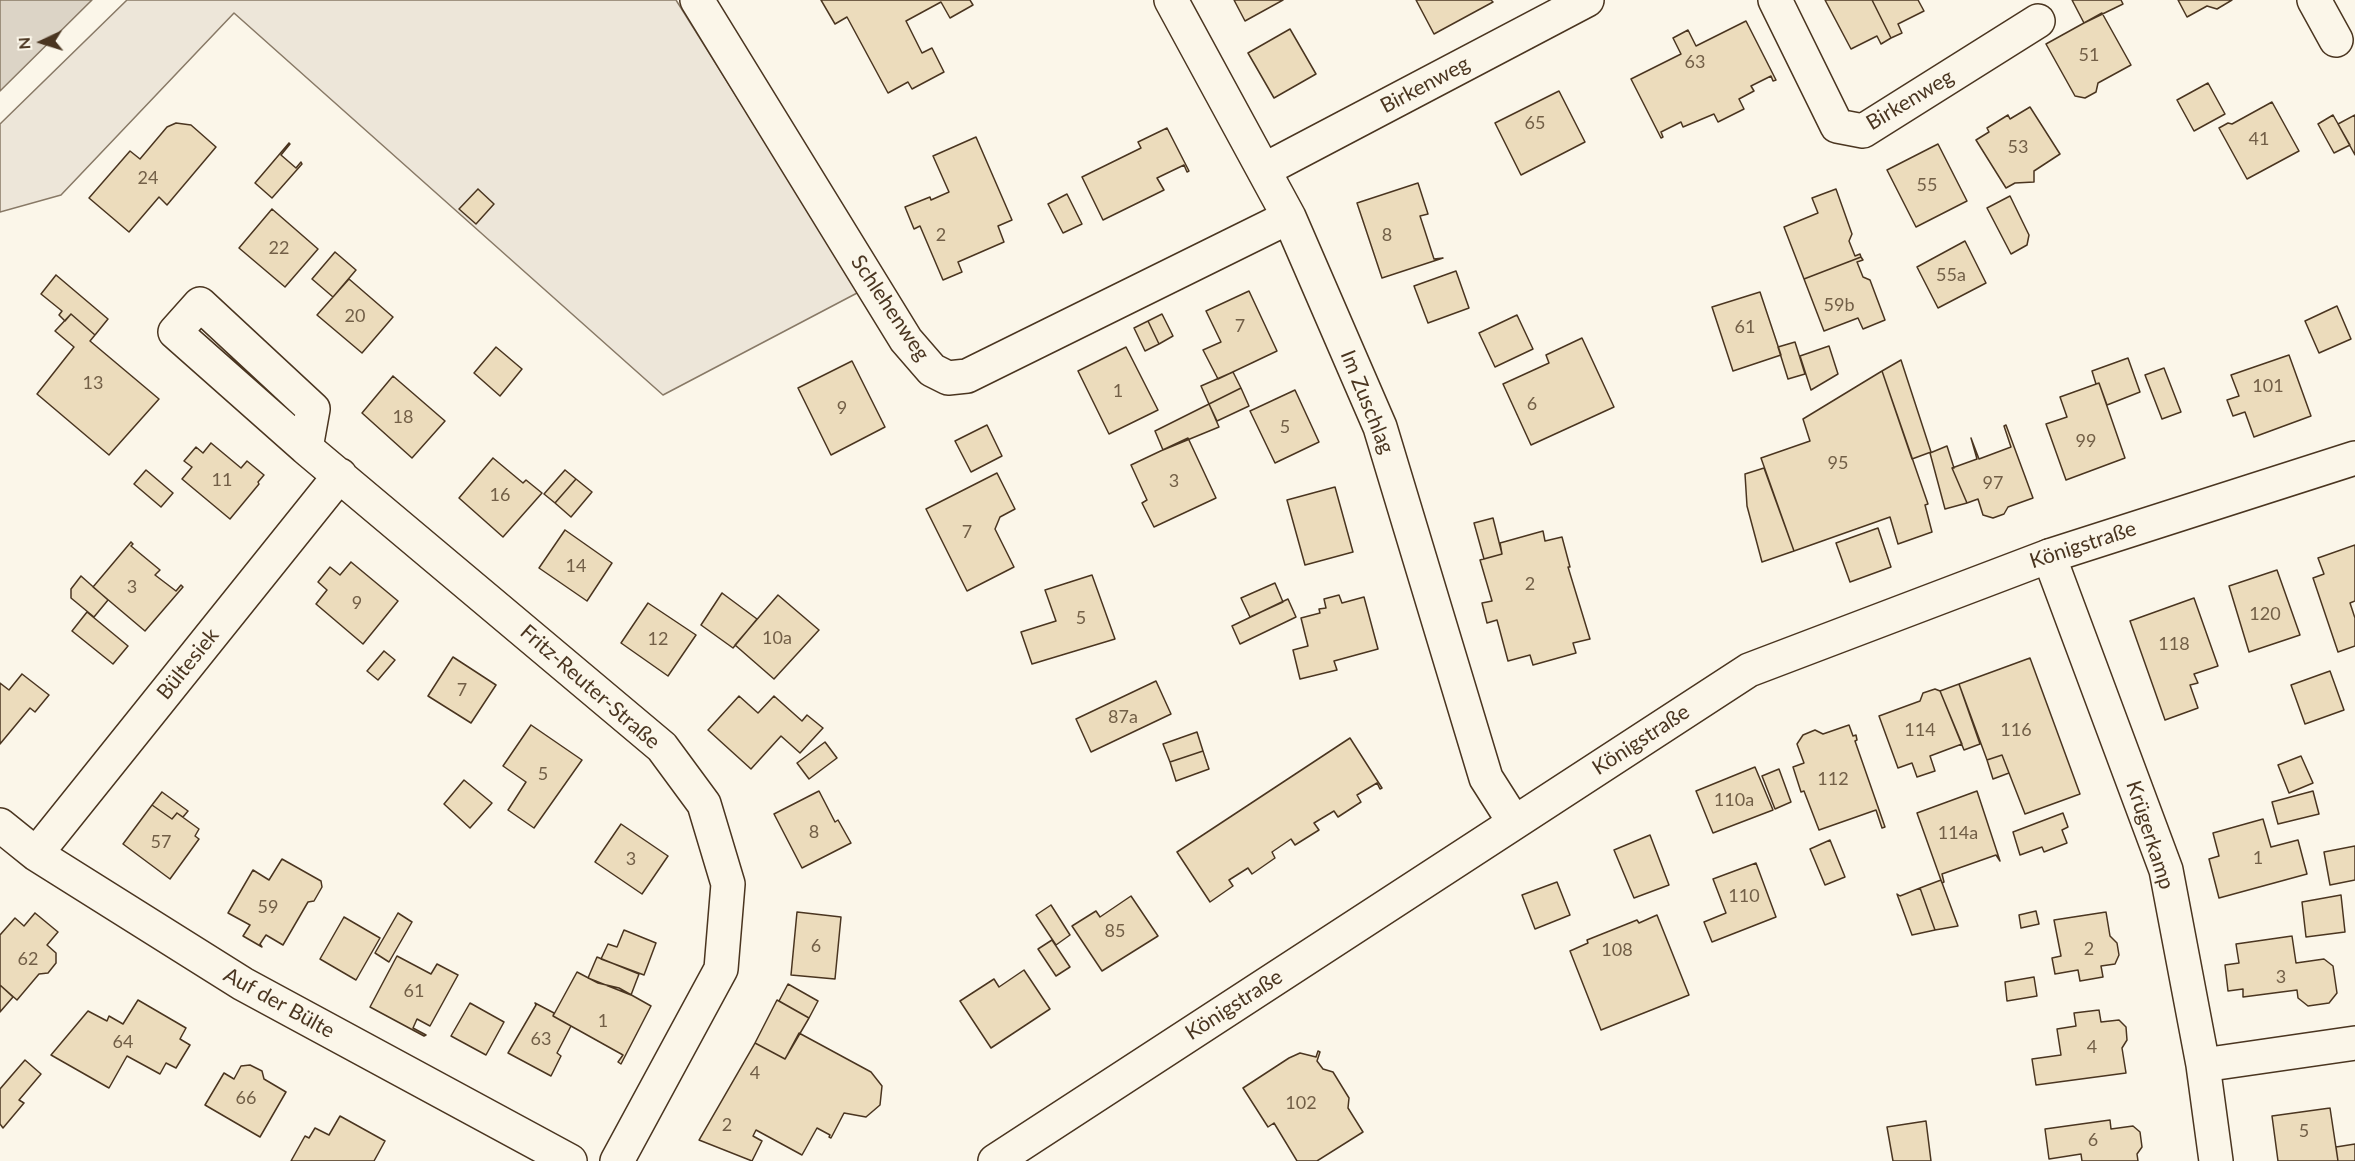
<!DOCTYPE html>
<html>
<head>
<meta charset="utf-8">
<style>
	body { margin:0 }
	#map { position:relative; width:2355px; height:1161px; overflow:hidden; background:#fbf6e9; font-family:Lato,sans-serif }
	canvas { display:block }
	.north { position:absolute; left:12px; top:12px; width:60px; height:60px; -webkit-text-stroke:4px #fbf6e9; paint-order:stroke; rotate:266deg; font-size:16px; font-weight:700; line-height:24px; text-align:center; color:#4a3520 }
	.north::after { content:''; display:block; margin:auto; width:21px; height:27px; background:#4a3520; clip-path:polygon(50% 0,100% 100%,50% 72%,0 100%) }
</style>
</head>
<body>
<div id="map">
<canvas width="2355" height="1161"></canvas>
<div class="north">N</div>
</div>
<script>
const context = document.querySelector('canvas').getContext('2d');
context.lineJoin = 'round';
function paint(path, color) {
  context.fillStyle = color;
  context.fill(path, 'evenodd');
}
function shape(rows) {
  const path = new Path2D();
  for (const r of rows) {
    path.moveTo(r[0], r[1]);
    for (let i = 2; i < r.length; i += 2) path.lineTo(r[i], r[i + 1]);
  }
  return path;
}
function strokePath(path, color, width, dash) {
  context.strokeStyle = color;
  context.lineWidth = width;
  context.lineCap = dash ? 'butt' : 'round';
  context.setLineDash(dash || []);
  context.stroke(path);
}
function drawText(font, color, halo, rows, align = 'center') {
  context.font = font + ' Lato,sans-serif';
  context.lineWidth = 4.5;
  context.setLineDash([]);
  context.textBaseline = 'middle';
  context.strokeStyle = halo;
  context.fillStyle = color;
  for (const [text, x, y, turn = 0] of rows) {
    context.save();
    context.translate(x, y);
    context.rotate((+turn || 0) * Math.PI / 180);
    context.textAlign = isNaN(turn) ? turn : align;
    if (halo) context.strokeText(text, 0, 0);
    context.fillText(text, 0, 0);
    context.restore();
  }
}
const green = shape([
	[127,0,676,0,859,292,663,395,234,13,61,195,0,212,0,124,127,0]
]);
const water = shape([
	[0,0,92,0,0,91,0,0]
]);
const building = shape([
	[821,0,970,0,973,5,950,18,941,2,906,21,922,53,932,48,944,72,912,89,908,82,888,93,847,17,835,24,821,0],
	[1234,0,1283,0,1245,21,1234,0],
	[1416,0,1491,0,1493,2,1434,34,1416,0],
	[1825,0,1872,0,1891,38,1881,44,1877,36,1851,49,1825,0],
	[1872,0,1918,0,1924,11,1898,24,1902,33,1891,38,1872,0],
	[2072,0,2121,0,2123,4,2084,23,2072,0],
	[2178,0,2232,0,2217,9,2207,6,2187,17,2178,0],
	[2102,13,2131,65,2098,83,2096,92,2085,98,2075,96,2046,44,2102,13],
	[1746,21,1776,80,1773,81,1771,76,1751,86,1754,91,1739,99,1744,109,1718,122,1714,114,1683,127,1681,122,1661,132,1663,137,1661,138,1631,79,1681,54,1673,38,1688,30,1696,46,1746,21],
	[1290,29,1316,74,1274,98,1248,53,1290,29],
	[2208,83,2225,114,2194,131,2177,100,2208,83],
	[1559,91,1585,142,1521,175,1495,123,1559,91],
	[2272,102,2299,151,2247,179,2219,128,2228,123,2232,124,2272,102],
	[2030,107,2060,154,2034,171,2034,182,2015,183,2006,188,1976,140,1989,132,1987,128,2008,115,2010,119,2030,107],
	[2333,115,2350,145,2334,153,2318,124,2333,115],
	[2355,115,2355,155,2338,124,2355,115],
	[176,123,191,125,216,147,167,205,159,197,129,232,89,198,130,151,140,159,167,127,176,123],
	[1167,128,1189,171,1187,172,1184,165,1157,178,1164,190,1103,220,1082,177,1141,148,1138,142,1167,128],
	[976,137,1012,220,998,226,1004,242,958,262,962,272,943,280,920,226,914,229,905,207,930,197,931,200,949,192,933,156,976,137],
	[289,143,290,144,281,155,296,168,301,162,302,164,272,198,255,183,289,143],
	[1938,144,1967,201,1916,227,1887,170,1938,144],
	[1418,183,1428,214,1420,216,1434,259,1443,258,1382,278,1357,203,1418,183],
	[478,189,494,204,476,224,459,209,478,189],
	[1836,189,1852,234,1849,241,1855,256,1860,254,1861,257,1804,279,1784,227,1818,213,1812,198,1836,189],
	[1067,194,1082,224,1063,233,1048,204,1067,194],
	[2010,196,2029,235,2027,245,2011,254,1987,208,2010,196],
	[272,209,318,249,285,287,239,248,272,209],
	[1965,241,1986,283,1938,308,1917,267,1965,241],
	[335,252,356,270,333,297,312,279,335,252],
	[1861,257,1863,260,1857,262,1863,277,1870,280,1885,320,1863,329,1858,318,1824,331,1804,279,1861,257],
	[1456,271,1469,308,1428,323,1414,286,1456,271],
	[56,275,108,319,95,335,71,314,65,321,59,315,62,311,41,294,56,275],
	[349,279,393,317,362,353,317,315,349,279],
	[1249,291,1277,351,1218,379,1203,350,1221,342,1206,311,1249,291],
	[1760,292,1781,355,1733,371,1712,307,1760,292],
	[2337,306,2351,339,2319,353,2305,321,2337,306],
	[71,314,95,335,90,341,159,399,109,455,37,394,74,347,55,331,71,314],
	[1162,314,1173,336,1159,344,1148,321,1162,314],
	[1517,315,1533,349,1495,367,1479,333,1517,315],
	[1148,321,1159,344,1145,351,1134,328,1148,321],
	[1582,338,1614,407,1531,445,1503,384,1549,363,1546,355,1582,338],
	[1795,342,1805,374,1788,379,1778,347,1795,342],
	[1829,346,1838,374,1811,390,1800,356,1829,346],
	[496,347,522,369,500,396,474,373,496,347],
	[1126,347,1158,410,1109,434,1078,371,1126,347],
	[2289,355,2311,416,2254,437,2245,412,2233,416,2227,400,2239,396,2231,375,2289,355],
	[2128,358,2140,392,2107,405,2099,383,2096,384,2092,371,2128,358],
	[1901,360,1931,452,1912,459,1882,371,1901,360],
	[852,361,885,427,831,455,798,388,852,361],
	[2164,368,2181,412,2162,419,2145,375,2164,368],
	[1882,371,1928,504,1925,505,1932,532,1898,544,1890,517,1794,551,1761,458,1810,441,1803,419,1882,371],
	[1233,372,1241,388,1209,404,1201,386,1233,372],
	[393,376,445,421,412,458,362,413,393,376],
	[2099,383,2125,458,2066,480,2046,424,2067,417,2060,397,2099,383],
	[1241,388,1249,406,1217,421,1209,404,1241,388],
	[1295,390,1319,442,1275,463,1250,411,1295,390],
	[1209,404,1219,427,1163,450,1155,431,1209,404],
	[987,425,1002,456,971,472,955,441,987,425],
	[2006,425,2033,498,2008,507,2004,514,1993,518,1983,515,1978,499,1967,503,1952,468,1977,459,1971,438,1979,459,2011,447,2004,426,2006,425],
	[1188,438,1216,498,1154,527,1142,503,1147,500,1131,465,1188,438],
	[211,443,241,468,247,461,264,475,258,482,259,484,230,519,182,479,192,467,184,461,196,447,203,453,211,443],
	[1947,446,1954,468,1952,468,1967,503,1945,509,1930,453,1947,446],
	[493,458,523,483,526,480,542,493,503,537,459,498,493,458],
	[1764,468,1794,551,1762,562,1747,506,1745,474,1764,468],
	[146,470,173,493,161,507,134,484,146,470],
	[565,470,576,479,555,503,544,494,565,470],
	[997,473,1015,509,1000,517,995,529,1014,567,967,591,926,509,997,473],
	[576,479,592,492,571,517,555,503,576,479],
	[1335,487,1353,552,1305,565,1287,500,1335,487],
	[1493,518,1502,554,1484,559,1474,523,1493,518],
	[1878,528,1891,567,1850,582,1836,543,1878,528],
	[565,530,612,563,587,601,539,568,565,530],
	[1543,531,1545,541,1562,537,1570,567,1568,567,1590,639,1573,643,1576,653,1533,665,1530,655,1508,661,1497,620,1487,623,1482,603,1492,601,1480,560,1502,554,1500,543,1543,531],
	[131,542,133,544,131,546,160,570,155,575,176,591,181,585,183,587,145,631,93,587,131,542],
	[2355,545,2355,601,2350,603,2355,618,2355,646,2338,652,2313,578,2324,574,2318,558,2355,545],
	[351,562,398,601,363,644,316,604,327,590,318,582,330,567,340,575,351,562],
	[2277,570,2300,635,2249,652,2229,586,2277,570],
	[1092,575,1115,639,1032,664,1021,632,1056,621,1045,590,1092,575],
	[81,576,108,600,94,617,71,598,71,589,81,576],
	[1275,583,1283,602,1250,617,1241,598,1275,583],
	[722,593,757,619,733,648,701,625,722,593],
	[778,595,819,630,774,679,735,645,778,595],
	[1339,595,1342,603,1364,597,1378,649,1334,661,1337,670,1300,679,1293,650,1308,646,1301,618,1320,613,1319,609,1326,608,1324,599,1339,595],
	[2194,598,2218,666,2194,674,2198,683,2190,685,2198,708,2165,720,2130,621,2194,598],
	[1288,599,1296,617,1240,644,1232,626,1288,599],
	[648,603,696,635,668,676,621,643,648,603],
	[87,612,128,646,113,664,72,631,87,612],
	[384,651,395,660,378,680,367,671,384,651],
	[453,657,496,685,471,723,428,696,453,657],
	[2030,658,2080,794,2025,814,2002,755,1987,760,1959,684,2030,658],
	[2330,671,2344,710,2305,724,2291,685,2330,671],
	[22,674,49,695,35,712,30,708,0,744,0,683,9,690,22,674],
	[1156,681,1171,714,1091,752,1076,719,1156,681],
	[1959,684,1980,744,1964,750,1940,691,1959,684],
	[1935,689,1940,691,1962,744,1930,756,1935,771,1917,777,1912,763,1898,768,1879,716,1920,701,1923,693,1935,689],
	[739,696,758,713,774,696,802,721,807,715,823,728,800,753,781,736,751,769,708,730,739,696],
	[531,725,582,760,534,828,508,810,526,782,503,766,531,725],
	[1849,725,1853,736,1856,735,1857,740,1855,741,1885,827,1882,828,1876,810,1819,830,1804,791,1801,792,1793,767,1804,763,1797,744,1803,735,1815,730,1823,734,1849,725],
	[1197,732,1203,751,1170,762,1163,744,1197,732],
	[1350,738,1382,788,1380,789,1377,783,1357,795,1361,802,1338,817,1334,811,1314,823,1319,830,1295,845,1291,839,1272,852,1275,858,1252,874,1248,868,1229,880,1233,886,1210,902,1177,852,1350,738],
	[825,742,837,758,809,779,797,763,825,742],
	[1203,751,1209,769,1176,781,1170,762,1203,751],
	[2002,755,2009,773,1993,779,1987,760,2002,755],
	[2301,756,2313,783,2289,793,2278,765,2301,756],
	[1755,767,1773,810,1713,833,1696,791,1755,767],
	[1779,769,1791,802,1775,809,1762,776,1779,769],
	[464,780,492,803,470,828,444,804,464,780],
	[819,791,835,822,838,820,851,843,802,868,774,814,819,791],
	[1977,791,2000,861,1996,855,1942,874,1944,882,1942,883,1917,813,1977,791],
	[2313,791,2319,814,2278,824,2272,802,2313,791],
	[162,792,188,811,183,817,177,813,172,819,152,805,162,792],
	[152,805,172,819,177,813,199,829,195,836,199,839,170,879,123,844,152,805],
	[2063,813,2068,827,2062,830,2067,843,2044,852,2042,847,2020,855,2013,832,2063,813],
	[2263,819,2271,847,2298,840,2307,874,2219,898,2209,859,2219,856,2213,833,2263,819],
	[621,824,668,856,642,894,595,862,621,824],
	[1650,835,1669,885,1634,898,1614,850,1650,835],
	[1830,840,1845,877,1825,885,1810,849,1830,840],
	[2355,846,2355,880,2330,885,2324,852,2355,846],
	[282,859,321,881,322,887,314,901,308,902,283,945,266,935,260,944,262,947,243,936,250,925,228,913,253,870,269,880,282,859],
	[1756,863,1776,917,1712,942,1704,922,1726,913,1713,879,1756,863],
	[1941,880,1958,926,1935,930,1920,888,1941,880],
	[1557,882,1570,915,1535,929,1522,895,1557,882],
	[1920,888,1935,930,1912,935,1897,894,1900,896,1920,888],
	[2341,895,2345,932,2306,937,2302,902,2341,895],
	[1131,896,1158,936,1102,971,1072,926,1096,911,1100,917,1131,896],
	[1051,905,1070,935,1056,945,1036,915,1051,905],
	[2036,911,2039,924,2021,928,2019,915,2036,911],
	[797,912,841,917,835,979,791,975,797,912],
	[2106,912,2110,936,2117,943,2119,955,2115,964,2101,966,2103,977,2080,981,2078,970,2055,974,2052,958,2061,956,2054,920,2106,912],
	[35,913,58,932,47,945,56,953,56,963,48,973,39,974,17,1000,0,985,0,935,15,918,24,926,35,913],
	[398,913,412,922,389,962,375,953,398,913],
	[1657,915,1689,995,1601,1030,1570,951,1588,943,1587,940,1637,920,1639,923,1657,915],
	[344,917,380,938,356,980,320,959,344,917],
	[624,930,656,943,644,975,601,959,608,944,617,947,624,930],
	[2292,936,2296,963,2324,959,2333,966,2337,993,2329,1003,2308,1006,2298,998,2297,990,2243,997,2243,989,2228,991,2225,965,2239,963,2236,944,2292,936],
	[1052,940,1070,967,1056,976,1038,949,1052,940],
	[397,956,431,974,437,964,458,975,430,1026,417,1019,413,1028,426,1035,424,1036,370,1007,397,956],
	[597,957,639,974,631,995,588,978,597,957],
	[1024,970,1050,1009,991,1048,960,1001,994,979,999,987,1024,970],
	[577,972,598,983,619,988,651,1006,621,1064,618,1062,623,1055,553,1016,577,972],
	[2034,977,2037,996,2007,1001,2005,982,2034,977],
	[788,984,818,1001,809,1018,779,1001,788,984],
	[0,985,13,997,0,1012,0,985],
	[138,1000,186,1028,180,1039,190,1045,176,1068,166,1063,160,1074,127,1056,109,1088,51,1055,88,1011,107,1021,109,1016,123,1024,138,1000],
	[777,1000,809,1018,785,1059,755,1043,777,1000],
	[470,1003,504,1022,486,1055,451,1036,470,1003],
	[535,1003,554,1013,553,1016,571,1026,557,1053,561,1056,551,1076,508,1053,536,1005,535,1003],
	[2099,1010,2101,1022,2119,1020,2126,1027,2127,1040,2122,1048,2126,1073,2036,1085,2032,1059,2061,1055,2057,1029,2076,1026,2074,1013,2099,1010],
	[799,1033,871,1072,882,1086,880,1105,866,1117,844,1113,831,1138,829,1137,830,1135,817,1128,802,1155,756,1130,753,1136,762,1141,752,1161,699,1140,755,1043,785,1059,799,1033],
	[1318,1051,1320,1052,1317,1061,1323,1069,1333,1072,1349,1098,1348,1108,1363,1132,1317,1161,1297,1161,1274,1123,1268,1127,1243,1088,1289,1058,1300,1053,1316,1057,1318,1051],
	[25,1060,41,1074,19,1100,24,1103,3,1128,0,1124,0,1089,25,1060],
	[250,1065,262,1071,264,1079,286,1092,260,1137,205,1105,224,1073,234,1079,241,1066,250,1065],
	[2330,1108,2338,1161,2278,1161,2272,1116,2330,1108],
	[340,1116,385,1141,374,1161,291,1161,305,1136,309,1138,315,1128,329,1135,340,1116],
	[2110,1120,2111,1129,2133,1126,2140,1132,2142,1147,2137,1154,2138,1161,2082,1161,2081,1154,2049,1159,2045,1129,2110,1120],
	[1926,1121,1931,1161,1893,1161,1887,1127,1926,1121],
	[2355,1144,2355,1161,2338,1161,2336,1147,2355,1144]
]);
const minor = shape([
	[697,0,906,340,932,370,948,378,967,376,1289,217],
	[1171,0,1289,217,1380,427,1486,778,1514,822],
	[1775,0,1837,126,1863,131,2038,21],
	[2314,0,2336,40],
	[1264,170,1587,0],
	[306,448,313,409,200,304,175,332,306,448,662,747,704,804,728,884,721,969,617,1161],
	[2049,556,2166,870,2203,1065,2216,1161],
	[0,825,36,854,243,984,570,1161],
	[36,854,340,475],
	[2203,1065,2355,1043]
]);
const secondary = shape([
	[995,1161,1749,670,2049,556,2355,458]
]);
const numberNames = [
	["51",2089,55],
	["63",1695,62],
	["65",1535,123],
	["41",2259,139],
	["53",2018,147],
	["24",148,178],
	["55",1927,185],
	["2",941,235],
	["8",1387,235],
	["22",279,248],
	["55a",1951,275],
	["59b",1839,305],
	["20",355,316],
	["7",1240,326],
	["61",1745,327],
	["13",93,383],
	["101",2268,386],
	["1",1118,391],
	["6",1532,404],
	["9",842,408],
	["18",403,417],
	["5",1285,427],
	["99",2086,441],
	["95",1838,463],
	["11",222,480],
	["3",1174,481],
	["97",1993,483],
	["16",500,495],
	["7",967,532],
	["14",576,566],
	["2",1530,584],
	["3",132,587],
	["9",357,603],
	["120",2265,614],
	["5",1081,618],
	["10a",777,638],
	["12",658,639],
	["118",2174,644],
	["7",462,690],
	["87a",1123,717],
	["114",1920,730],
	["116",2016,730],
	["5",543,774],
	["112",1833,779],
	["110a",1734,800],
	["8",814,832],
	["114a",1958,833],
	["57",161,842],
	["1",2258,858],
	["3",631,859],
	["110",1744,896],
	["59",268,907],
	["85",1115,931],
	["6",816,946],
	["2",2089,949],
	["108",1617,950],
	["62",28,959],
	["3",2281,977],
	["61",414,991],
	["1",603,1021],
	["63",541,1039],
	["64",123,1042],
	["4",2092,1047],
	["4",755,1073],
	["66",246,1098],
	["102",1301,1103],
	["2",727,1125],
	["5",2304,1131],
	["6",2093,1140]
];
const streetNames = [
	["Birkenweg",1425,85,-28],
	["Birkenweg",1910,100,-31],
	["Schlehenweg",890,308,56],
	["Im Zuschlag",1367,402,68],
	["Königstraße",2083,545,-18],
	["Bültesiek",188,664,-51],
	["Fritz-Reuter-Straße",590,687,41],
	["Königstraße",1641,740,-33],
	["Krügerkamp",2150,835,72],
	["Auf der Bülte",279,1003,29],
	["Königstraße",1234,1005,-33]
];
paint(green, '#ede6d9');
strokePath(green, '#887966', 1.5);
paint(water, '#dcd4c6');
strokePath(water, '#887966', 1.5);
paint(building, '#ecdcbc');
strokePath(building, '#4a3520', 1.5);
strokePath(minor, '#4a3520', 36);
strokePath(secondary, '#4a3520', 36);
strokePath(minor, '#fbf6e9', 33);
strokePath(secondary, '#fbf6e9', 33);
drawText('18px', '#725f47', null, numberNames);
drawText('21px', '#4a3520', '#fbf6e9', streetNames);
</script>
</body>
</html>
